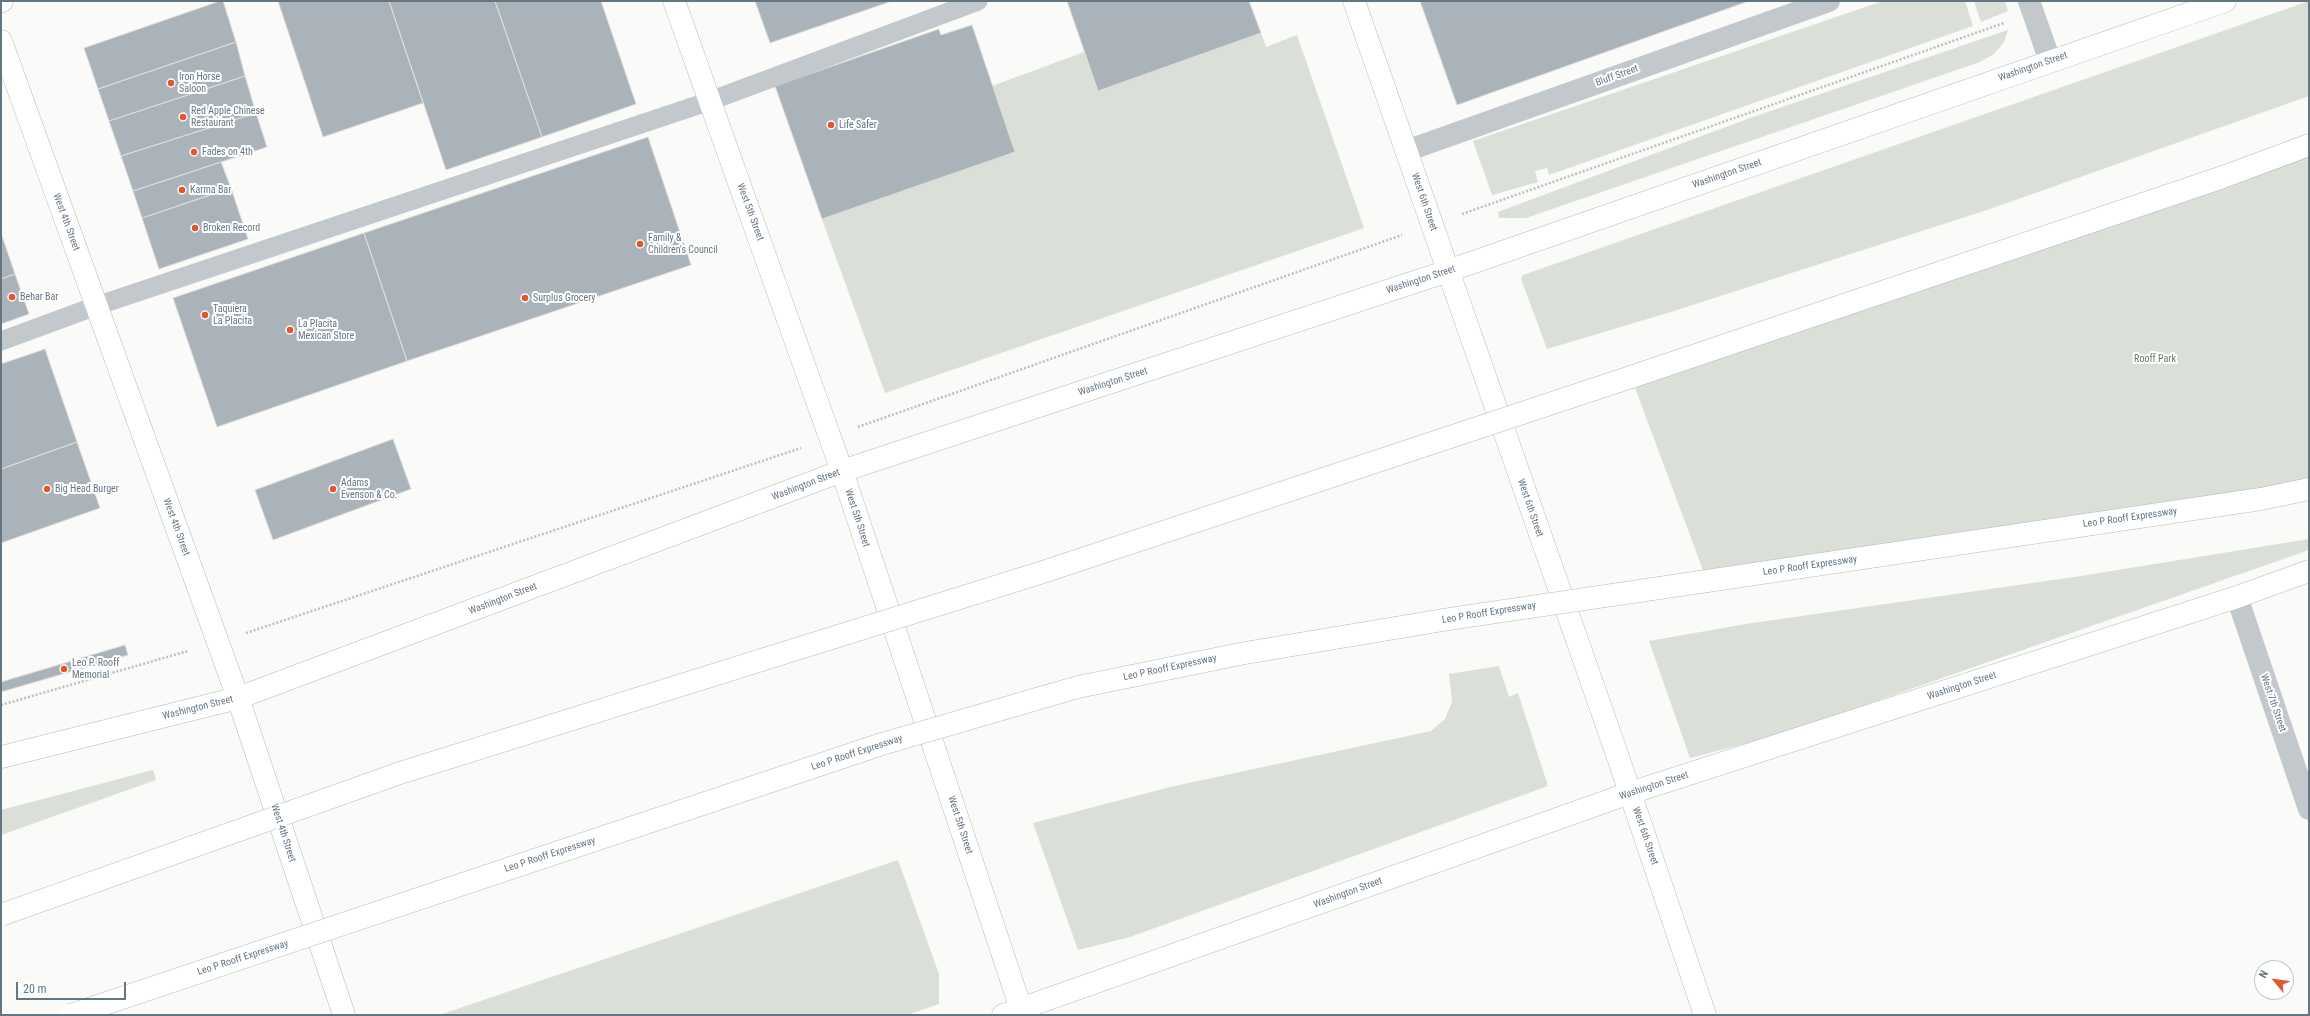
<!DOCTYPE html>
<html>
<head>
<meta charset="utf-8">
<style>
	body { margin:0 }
	#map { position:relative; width:2310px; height:1016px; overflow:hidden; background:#fafaf8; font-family:"Roboto Condensed",sans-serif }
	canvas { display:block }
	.frame { position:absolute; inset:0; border:2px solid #657683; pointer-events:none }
	.north { position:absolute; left:2254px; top:960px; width:40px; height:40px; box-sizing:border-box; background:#fff; border:1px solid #c1c8cd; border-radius:50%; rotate:299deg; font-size:11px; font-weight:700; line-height:16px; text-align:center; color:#657683 }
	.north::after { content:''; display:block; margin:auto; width:14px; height:18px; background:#e4572e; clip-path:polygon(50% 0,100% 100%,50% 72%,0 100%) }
	.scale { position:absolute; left:16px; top:982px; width:110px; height:18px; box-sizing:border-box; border:2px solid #657683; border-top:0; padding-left:5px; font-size:12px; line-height:14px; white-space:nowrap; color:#657683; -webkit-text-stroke:3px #fff; paint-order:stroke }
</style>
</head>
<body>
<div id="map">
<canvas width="2310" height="1016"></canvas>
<div class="frame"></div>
<div class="north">N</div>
<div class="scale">20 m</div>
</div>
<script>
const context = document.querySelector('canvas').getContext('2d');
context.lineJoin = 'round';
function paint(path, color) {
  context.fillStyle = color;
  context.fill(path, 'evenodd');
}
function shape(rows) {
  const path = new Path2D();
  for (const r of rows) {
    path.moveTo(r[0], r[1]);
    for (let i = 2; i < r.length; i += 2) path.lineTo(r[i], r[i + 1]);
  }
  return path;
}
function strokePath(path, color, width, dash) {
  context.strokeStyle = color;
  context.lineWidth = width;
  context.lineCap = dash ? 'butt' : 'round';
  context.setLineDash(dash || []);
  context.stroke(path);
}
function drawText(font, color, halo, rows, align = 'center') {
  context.font = font + ' "Roboto Condensed",sans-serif';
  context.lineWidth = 4;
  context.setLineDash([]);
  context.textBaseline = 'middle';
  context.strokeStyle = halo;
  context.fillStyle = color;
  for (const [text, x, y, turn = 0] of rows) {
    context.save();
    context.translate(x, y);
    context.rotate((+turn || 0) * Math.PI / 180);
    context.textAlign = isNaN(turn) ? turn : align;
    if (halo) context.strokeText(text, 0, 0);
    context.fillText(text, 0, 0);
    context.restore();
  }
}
const green = shape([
	[1883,1,1965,1,1973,26,1549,175,1547,168,1535,171,1538,182,1492,195,1473,141],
	[1974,1,2005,1,2008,11,1981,22],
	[2309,1,2309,96,1990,209,1674,311,1547,349,1521,279,1523,275],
	[2008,30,2004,42,1994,54,1980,62,1526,218,1499,218,1498,212,1750,118],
	[1261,33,1266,47,1297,35,1364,228,885,393,822,219,1015,152,992,86,1084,52,1098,91],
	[2309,144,2309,489,1707,581,1631,377],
	[2309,539,2309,550,1782,734,1690,758,1649,641,1746,624,2081,576],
	[1499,666,1509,697,1518,693,1548,786,1130,937,1078,950,1033,823,1170,787,1431,731,1445,719,1452,702,1449,674],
	[153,770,156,780,1,835,1,810],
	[898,860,939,974,939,1004,907,1015,439,1015]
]);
const building = shape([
	[220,1,223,1,236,42,98,89,84,48,220,1],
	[278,1,389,1,423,103,323,137,278,1],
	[389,1,495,1,542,137,446,170,389,1],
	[495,1,601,1,636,104,542,137,495,1],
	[755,1,892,1,770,43,755,1],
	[1067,1,1249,1,1261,33,1098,91,1067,1],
	[1420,1,1749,1,1457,105,1420,1],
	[972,25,1015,152,822,219,775,86,939,29,941,35,972,25],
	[236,42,245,76,109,121,98,89,236,42],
	[245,76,256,113,121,156,109,121,245,76],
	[256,113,267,147,133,191,121,156,256,113],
	[648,137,691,265,407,361,364,233,648,137],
	[221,162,231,188,142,218,133,191,221,162],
	[231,188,248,239,159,269,142,218,231,188],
	[1,233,15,274,1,279,1,233],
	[364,233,407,361,217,427,173,298,364,233],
	[15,274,29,314,1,324,1,279,15,274],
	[45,349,77,442,1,469,1,364,45,349],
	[393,439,411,489,273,540,255,490,393,439],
	[77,442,100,508,1,543,1,469,77,442],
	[125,645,128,655,1,692,1,682,125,645]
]);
const path = shape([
	[1462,214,2004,23],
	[858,427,1402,235],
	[246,633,801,448],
	[1,705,188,651]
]);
const lane = shape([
	[1,341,96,306,710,101,978,1]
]);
const street = shape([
	[2029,1,2050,61],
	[1406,151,1829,1],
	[2237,597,2309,809]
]);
const secondary = shape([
	[1,1,2,1],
	[674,1,842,471,1023,1015],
	[1354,1,1619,760,1705,1015],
	[1,41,238,698,344,1015],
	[1,757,238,698,842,471,1448,271,2225,1]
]);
const primary = shape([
	[1003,1015,1630,793,2237,597,2309,571]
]);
const highway = shape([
	[1631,377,2220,178,2309,145],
	[1707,581,2261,499,2309,489]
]);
const highwayBridge = shape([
	[1,915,400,773,1043,572,1631,377],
	[71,1015,882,744,1078,687,1245,653,1449,619,1707,581]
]);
const markers = [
	[171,83,4,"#e4572e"],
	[183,117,4,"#e4572e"],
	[831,125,4,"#e4572e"],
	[194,152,4,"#e4572e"],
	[182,190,4,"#e4572e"],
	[195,228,4,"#e4572e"],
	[640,244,4,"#e4572e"],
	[12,297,4,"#e4572e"],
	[525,298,4,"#e4572e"],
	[205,315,4,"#e4572e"],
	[290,330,4,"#e4572e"],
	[47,489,4,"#e4572e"],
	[333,489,4,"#e4572e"],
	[64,669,4,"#e4572e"]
];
const streetNames = [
	["Washington Street",2033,67,-19],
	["Bluff Street",1617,76,-20],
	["Washington Street",1727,174,-19],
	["West 6th Street",1424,202,71],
	["West 5th Street",750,212,70],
	["West 4th Street",66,222,70],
	["Washington Street",1421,280,-18],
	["Washington Street",1113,382,-18],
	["Washington Street",806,485,-21],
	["West 6th Street",1530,508,71],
	["West 5th Street",857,518,72],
	["Leo P Rooff Expressway",2130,518,-8],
	["West 4th Street",176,527,70],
	["Leo P Rooff Expressway",1810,566,-8],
	["Washington Street",503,599,-21],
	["Leo P Rooff Expressway",1489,613,-9],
	["Leo P Rooff Expressway",1170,668,-12],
	["Washington Street",1962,686,-18],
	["West 7th Street",2273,703,71],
	["Washington Street",198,708,-14],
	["Leo P Rooff Expressway",857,753,-18],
	["Washington Street",1654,786,-18],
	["West 5th Street",960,825,72],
	["West 4th Street",283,833,72],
	["West 6th Street",1645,836,71],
	["Leo P Rooff Expressway",550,855,-18],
	["Washington Street",1348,893,-20],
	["Leo P Rooff Expressway",243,958,-18]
];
const poiNames = [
	["Iron Horse",179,77],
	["Saloon",179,89],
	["Red Apple Chinese",191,111],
	["Restaurant",191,123],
	["Life Safer",839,125],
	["Fades on 4th",202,152],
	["Karma Bar",190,190],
	["Broken Record",203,228],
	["Family &",648,238],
	["Children's Council",648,250],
	["Behar Bar",20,297],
	["Surplus Grocery",533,298],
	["Taquiera",213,309],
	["La Placita",213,321],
	["La Placita",298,324],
	["Mexican Store",298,336],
	["Adams",341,483],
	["Evenson & Co.",341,495],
	["Big Head Burger",55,489],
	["Leo P. Rooff",72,663],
	["Memorial",72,675]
];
const parkNames = [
	["Rooff Park",2155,359]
];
paint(green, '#dadfd7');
paint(building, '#aab3b9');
strokePath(building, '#dcdcda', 1);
strokePath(secondary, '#b3babf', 23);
strokePath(primary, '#b5babe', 23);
strokePath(highway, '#b4b9bd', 23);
strokePath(path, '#bbbfc2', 2.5, [2, 2]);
strokePath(lane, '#c3c8cc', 19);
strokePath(street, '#c3c8cc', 22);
strokePath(secondary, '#fff', 22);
strokePath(primary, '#fff', 22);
strokePath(highway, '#fff', 22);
strokePath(highwayBridge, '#b4b9bd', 23, []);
strokePath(highwayBridge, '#fff', 22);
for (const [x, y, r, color] of markers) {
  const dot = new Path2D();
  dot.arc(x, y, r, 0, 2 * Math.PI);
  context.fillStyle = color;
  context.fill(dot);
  strokePath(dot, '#fff', 1.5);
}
drawText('10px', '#657683', '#fff', streetNames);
drawText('10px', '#657683', '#fff', poiNames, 'left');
drawText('10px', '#687a64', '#fff', parkNames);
</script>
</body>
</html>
